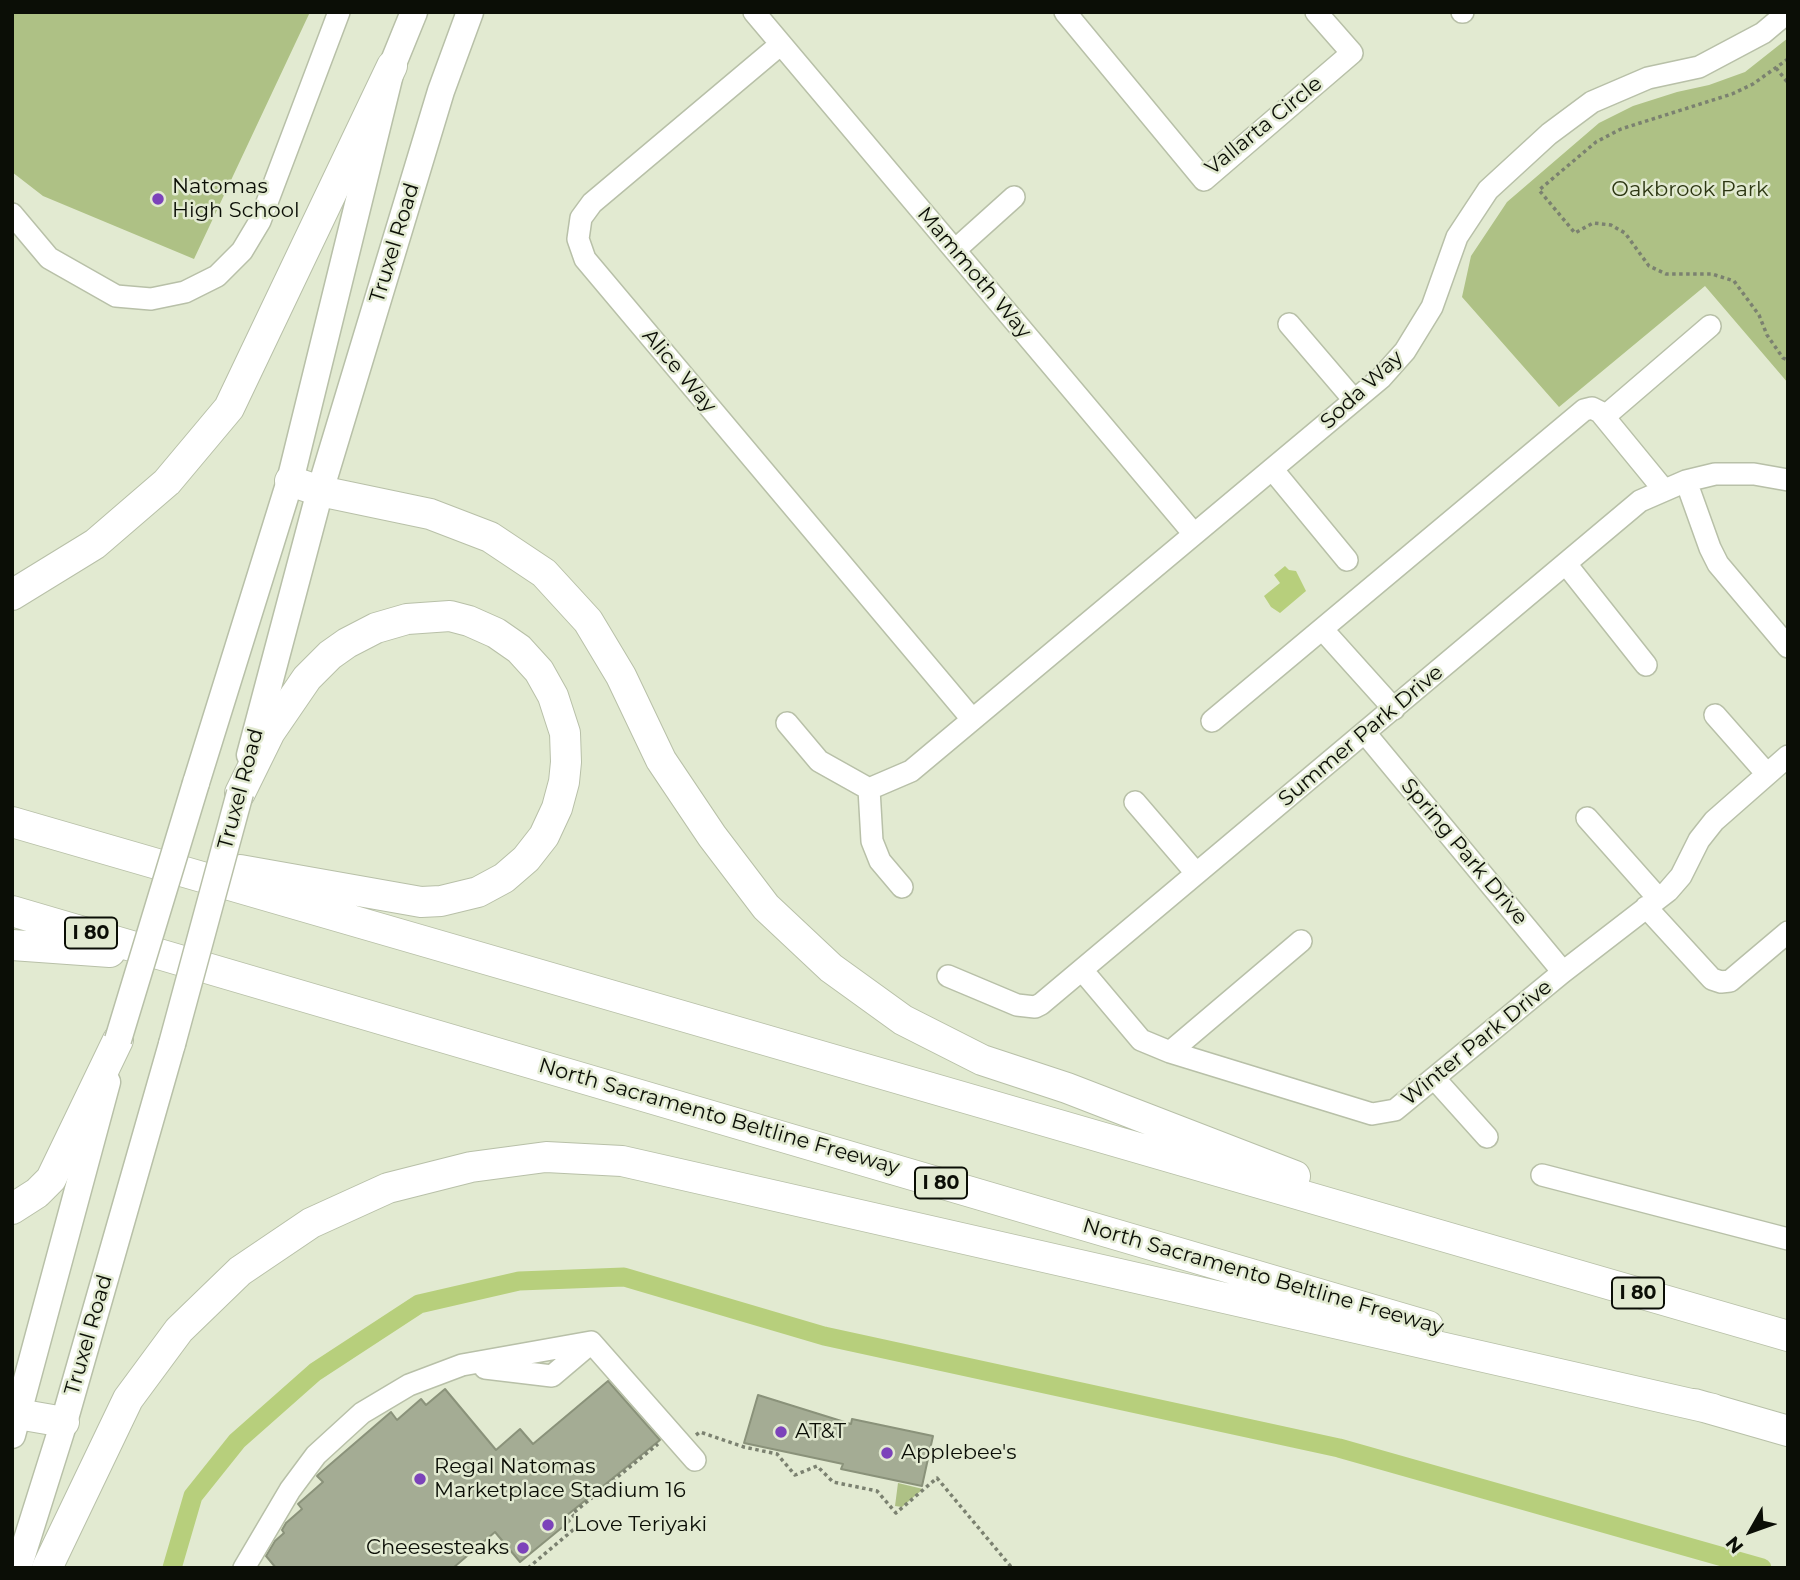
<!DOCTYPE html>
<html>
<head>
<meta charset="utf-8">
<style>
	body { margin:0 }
	#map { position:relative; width:1800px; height:1580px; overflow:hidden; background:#e2ead1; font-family:Montserrat,sans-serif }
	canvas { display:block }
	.frame { position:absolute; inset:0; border:14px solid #0b0e06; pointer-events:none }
	.north { position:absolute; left:1716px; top:1496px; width:70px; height:70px; -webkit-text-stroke:5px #e2ead1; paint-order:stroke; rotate:230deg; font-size:19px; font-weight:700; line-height:28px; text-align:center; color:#0b0e06 }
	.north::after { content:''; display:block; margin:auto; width:24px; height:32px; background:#0b0e06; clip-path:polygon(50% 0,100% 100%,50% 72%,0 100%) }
</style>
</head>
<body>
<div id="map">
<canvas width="1800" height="1580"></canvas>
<div class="frame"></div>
<div class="north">N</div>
</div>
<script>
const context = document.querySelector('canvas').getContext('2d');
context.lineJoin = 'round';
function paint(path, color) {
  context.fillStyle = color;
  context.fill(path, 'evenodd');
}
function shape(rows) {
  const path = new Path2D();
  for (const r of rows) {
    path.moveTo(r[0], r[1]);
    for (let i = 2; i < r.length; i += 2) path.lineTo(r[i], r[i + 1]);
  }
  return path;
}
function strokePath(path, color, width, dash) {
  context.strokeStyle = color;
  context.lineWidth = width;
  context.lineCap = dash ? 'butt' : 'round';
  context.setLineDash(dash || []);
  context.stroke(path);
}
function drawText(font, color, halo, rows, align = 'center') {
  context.font = font + ' Montserrat,sans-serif';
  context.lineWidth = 5;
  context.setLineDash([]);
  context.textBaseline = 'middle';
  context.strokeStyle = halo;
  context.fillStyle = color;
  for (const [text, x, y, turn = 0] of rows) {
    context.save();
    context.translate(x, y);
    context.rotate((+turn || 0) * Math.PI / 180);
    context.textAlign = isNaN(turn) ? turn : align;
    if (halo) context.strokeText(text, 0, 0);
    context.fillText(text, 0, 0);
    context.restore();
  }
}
const green = shape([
	[12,12,310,12,194,259,43,196,12,172],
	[1788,38,1788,383,1705,286,1559,407,1462,297,1471,256,1507,202,1599,123,1633,106,1677,92,1709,85,1745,72],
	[898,1483,923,1489,902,1507,895,1506]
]);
const water = shape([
	[1285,566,1289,570,1296,571,1306,591,1280,613,1271,607,1264,596,1280,583,1274,575]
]);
const canal = shape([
	[172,1568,193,1496,237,1441,315,1372,419,1304,519,1281,624,1277,824,1336,1339,1448,1762,1568]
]);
const building = shape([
	[608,1381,660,1440,566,1516,570,1521,520,1562,495,1532,453,1568,276,1568,266,1556,275,1541,284,1533,282,1530,286,1523,302,1509,298,1504,323,1482,317,1476,319,1474,391,1412,397,1420,421,1399,426,1405,445,1389,496,1450,520,1429,533,1444,608,1381],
	[758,1395,851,1424,852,1419,933,1436,922,1486,841,1469,843,1464,744,1443,758,1395]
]);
const path = shape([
	[1788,59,1753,84,1732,94,1621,129,1596,142,1539,190,1575,233,1593,223,1611,225,1625,233,1649,266,1666,274,1712,274,1734,281,1759,315,1767,335,1783,358,1788,360],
	[1776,68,1788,83],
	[696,1435,700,1432,744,1447,777,1454,795,1475,817,1466,833,1482,877,1491,896,1513,937,1478,1012,1568],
	[528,1568,580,1524,572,1514,658,1444]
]);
const minor = shape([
	[754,12,1194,534],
	[1065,12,1204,180,1352,53,1316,12],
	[1462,12,1463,12],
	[781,44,592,203,581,218,578,239,585,259,972,719],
	[12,214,49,258,116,296,151,299,185,292,217,276,242,251,260,221,339,12],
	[955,250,1014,197],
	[1289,324,1354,400],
	[1604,417,1710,326],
	[1272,469,1347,560],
	[1686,481,1710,548,1718,564,1788,647],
	[1566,564,1646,665],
	[1323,630,1394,709],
	[1715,715,1767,774],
	[1212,721,1584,410,1592,408,1600,412,1664,490],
	[787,723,819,761,869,789],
	[1365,733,1563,972],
	[869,789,911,771,1381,378,1405,351,1432,307,1457,237,1488,190,1549,134,1592,102,1648,78,1699,67,1763,33,1788,12],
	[869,789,872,841,880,861,902,887],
	[1135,802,1196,873],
	[1587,818,1658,898],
	[1646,907,1712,979,1721,982,1730,981,1788,932],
	[1301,941,1170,1052,1372,1114,1395,1110,1563,972,1668,891,1681,876,1699,840,1714,821,1788,756],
	[1082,970,1141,1040,1170,1052],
	[948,976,1017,1005,1035,1007,1041,1004,1640,501,1686,481,1715,474,1754,474,1788,480],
	[1434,1078,1487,1137],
	[1542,1175,1788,1239],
	[485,1368,552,1376,591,1343],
	[244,1568,290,1490,316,1455,362,1413,409,1385,462,1365,591,1342,695,1460]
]);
const major = shape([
	[250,755,320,491,441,91,470,12],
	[196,783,290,481,392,66,414,12],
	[12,1435,107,1082],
	[18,1568,64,1422,172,1044]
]);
const highway = shape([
	[290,481,320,491,430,514,490,537,544,573,588,621,621,676,661,760,712,836,766,907,831,968,903,1020,982,1060,1067,1088,1295,1176],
	[12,595,95,544,167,482,229,408,392,66],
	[240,793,270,732,307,678,330,655,347,643,376,628,407,619,450,616,469,621,496,633,519,649,539,671,553,696,565,733,566,762,564,782,557,808,544,836,526,859,504,878,478,892,441,901,421,902,240,870],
	[12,822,1788,1336],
	[12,911,1428,1326],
	[12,945,110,952],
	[12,1209,37,1193,51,1179,118,1040],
	[1694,1404,1788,1431],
	[12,1413,64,1422],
	[47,1568,128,1399,179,1330,240,1271,311,1223,388,1188,471,1167,546,1157,622,1161,1713,1409]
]);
const majorBridge = shape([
	[118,1040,196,783],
	[172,1044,240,793]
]);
const markers = [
	[158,199,7,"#7c43ba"],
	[781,1432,7,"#7c43ba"],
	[887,1453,7,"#7c43ba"],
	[420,1479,7,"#7c43ba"],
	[548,1525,7,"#7c43ba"],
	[523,1548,7,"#7c43ba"]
];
const shields = [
	[91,933,52],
	[941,1183,52],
	[1638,1293,52]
];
const shieldNames = [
	["I 80",91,933],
	["I 80",941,1183],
	["I 80",1638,1293]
];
const streetNames = [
	["Vallarta Circle",1264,126,-39],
	["Truxel Road",395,243,-73],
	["Mammoth Way",974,273,50],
	["Alice Way",679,371,50],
	["Soda Way",1362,390,-43],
	["Summer Park Drive",1361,736,-40],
	["Truxel Road",241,789,-75],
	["Spring Park Drive",1464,852,50],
	["Winter Park Drive",1477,1043,-39],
	["North Sacramento Beltline Freeway",719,1117,16],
	["North Sacramento Beltline Freeway",1263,1277,16],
	["Truxel Road",89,1335,-74]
];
const poiNames = [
	["Natomas",172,187],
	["High School",172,211],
	["AT&T",795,1432],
	["Applebee's",901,1453],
	["Regal Natomas",434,1467],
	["Marketplace Stadium 16",434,1491],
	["I Love Teriyaki",562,1525],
	["Cheesesteaks",509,1548,"right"]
];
const parkNames = [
	["Oakbrook Park",1690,190]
];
paint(green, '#aec185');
paint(water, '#b7cf7c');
strokePath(canal, '#b7cf7c', 19);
paint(building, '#a4ac94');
strokePath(building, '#8a927a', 2);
strokePath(minor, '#b8c0a8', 24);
strokePath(major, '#b8c0a8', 29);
strokePath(highway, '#b8c0a8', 32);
strokePath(path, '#7b8170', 3.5, [3.5, 3.5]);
strokePath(minor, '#fff', 21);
strokePath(major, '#fff', 26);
strokePath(highway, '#fff', 30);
strokePath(majorBridge, '#b8c0a8', 29, []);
strokePath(majorBridge, '#fff', 26);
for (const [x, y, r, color] of markers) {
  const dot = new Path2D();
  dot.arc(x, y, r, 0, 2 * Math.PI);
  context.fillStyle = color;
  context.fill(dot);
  strokePath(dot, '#e2ead1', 2.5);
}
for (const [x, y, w] of shields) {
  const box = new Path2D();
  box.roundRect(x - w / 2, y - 15.5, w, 31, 5);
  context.fillStyle = '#e2ead1';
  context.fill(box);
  strokePath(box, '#0b0e06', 2);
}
drawText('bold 19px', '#0b0e06', null, shieldNames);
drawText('21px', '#0b0e06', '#e2ead1', streetNames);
drawText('21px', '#0b0e06', '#e2ead1', poiNames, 'left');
drawText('21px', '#2c3612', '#e2ead1', parkNames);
</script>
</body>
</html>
